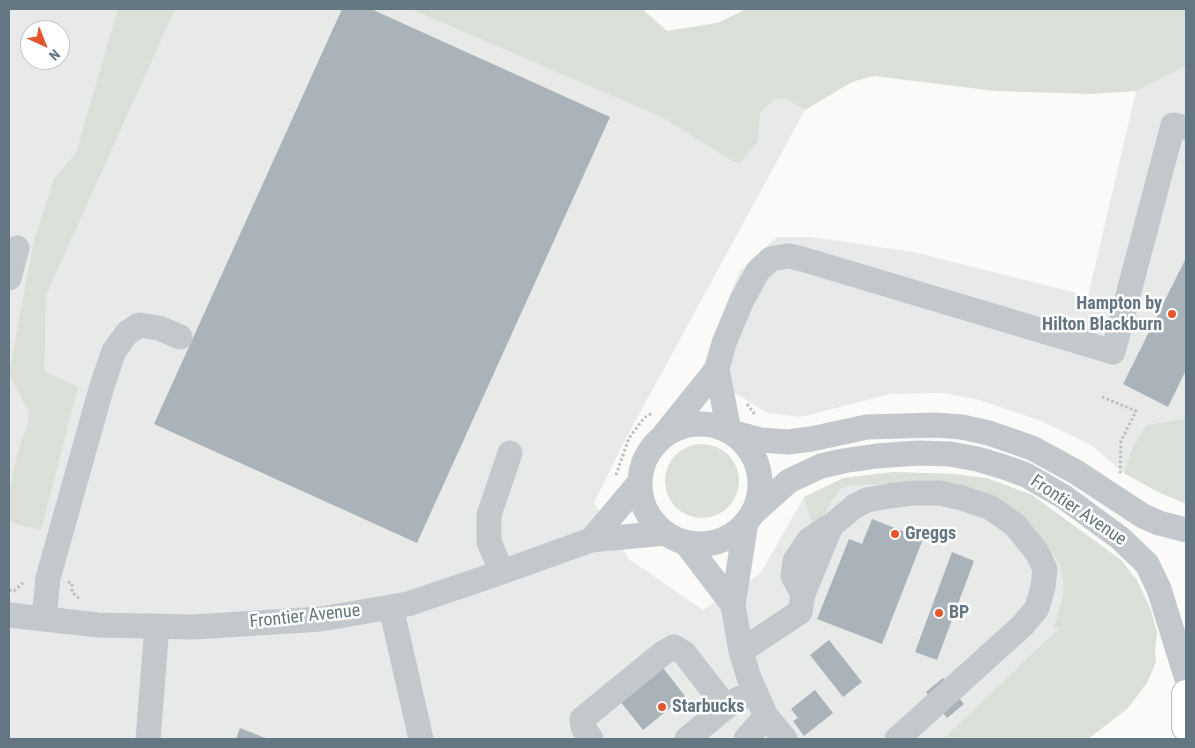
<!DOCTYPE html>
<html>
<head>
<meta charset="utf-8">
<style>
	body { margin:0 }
	#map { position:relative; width:1195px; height:748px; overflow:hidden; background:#fafaf8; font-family:"Roboto Condensed",sans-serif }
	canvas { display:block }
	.frame { position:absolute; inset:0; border:10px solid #657683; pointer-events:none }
	.north { position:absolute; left:20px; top:20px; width:50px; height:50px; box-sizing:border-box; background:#fff; border:1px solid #c1c8cd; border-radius:50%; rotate:136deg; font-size:14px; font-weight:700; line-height:20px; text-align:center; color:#657683 }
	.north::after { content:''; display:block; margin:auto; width:18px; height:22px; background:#e4572e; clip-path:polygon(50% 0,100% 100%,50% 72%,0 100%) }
</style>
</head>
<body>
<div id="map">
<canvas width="1195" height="748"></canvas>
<div class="frame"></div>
<div class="north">N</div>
</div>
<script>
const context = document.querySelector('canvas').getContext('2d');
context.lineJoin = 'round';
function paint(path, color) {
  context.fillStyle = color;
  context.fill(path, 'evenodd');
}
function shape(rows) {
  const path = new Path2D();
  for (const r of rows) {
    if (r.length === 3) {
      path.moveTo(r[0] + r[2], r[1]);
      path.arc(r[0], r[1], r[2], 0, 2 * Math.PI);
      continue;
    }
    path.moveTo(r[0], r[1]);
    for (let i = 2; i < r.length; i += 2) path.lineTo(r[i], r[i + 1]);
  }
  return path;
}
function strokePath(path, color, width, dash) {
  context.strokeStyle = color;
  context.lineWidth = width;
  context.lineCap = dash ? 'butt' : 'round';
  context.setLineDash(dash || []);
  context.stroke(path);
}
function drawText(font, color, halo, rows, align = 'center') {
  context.font = font + ' "Roboto Condensed",sans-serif';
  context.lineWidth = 5;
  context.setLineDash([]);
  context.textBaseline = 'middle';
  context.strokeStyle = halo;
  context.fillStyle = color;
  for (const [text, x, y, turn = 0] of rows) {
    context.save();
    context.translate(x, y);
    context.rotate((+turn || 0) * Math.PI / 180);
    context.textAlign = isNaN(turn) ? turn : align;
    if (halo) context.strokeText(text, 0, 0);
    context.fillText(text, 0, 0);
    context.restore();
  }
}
const built = shape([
	[9,9,642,9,671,36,805,110,624,442,594,503,629,559,703,610,760,574,804,497,844,478,893,472,952,474,986,478,1032,495,1121,560,1061,626,943,739,9,739],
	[30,30,60,30,60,60,30,60],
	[1186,66,1186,413,1183,419,1147,425,1133,446,1124,473,1091,445,1041,421,979,400,945,393,890,394,801,417,768,413,700,373,739,272,777,237,812,237,913,252,1088,296,1136,91]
]);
const green = shape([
	[118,9,175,9,46,295,44,371,78,387,41,530,9,522,9,496,14,467,21,441,28,425,29,412,9,374,33,245,54,179,76,153],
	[411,9,642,9,667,31,717,23,747,9,1186,9,1186,66,1136,91,1091,94,995,91,874,76,852,82,805,110,784,98,773,100,760,112,758,141,741,162,734,162,664,118],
	[1186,413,1186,504,1154,490,1124,473,1133,446,1147,425,1183,419],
	[702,481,37],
	[893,472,952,474,986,478,1032,495,1121,560,1137,580,1151,610,1157,633,1155,653,1156,662,1147,683,1127,709,1088,739,943,739,1060,627,1053,629,1063,597,1064,585,1060,565,1046,543,1029,527,903,484,852,485,840,489,831,502,824,517,813,523,811,520,804,497,844,478]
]);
const building = shape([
	[342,9,371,9,610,117,417,543,154,424],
	[1186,258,1186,370,1168,407,1123,384],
	[872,519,923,539,882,644,817,619,849,539,862,544],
	[952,552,974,561,937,660,915,652],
	[829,640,862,682,843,697,810,655],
	[663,668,685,696,643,730,620,701],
	[943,678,964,704,947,718,926,692],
	[815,690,833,713,804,736,793,721,798,718,791,709],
	[240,728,268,739,236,739]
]);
const path = shape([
	[1102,397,1136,411,1121,441,1120,475],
	[747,404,755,415],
	[616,475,629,438,644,418,652,413],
	[68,582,72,583,72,592,81,600],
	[9,590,14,591,24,582]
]);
const minor = shape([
	[9,278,17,248],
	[717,369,729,431],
	[700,484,60],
	[731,432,761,440,788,442,811,439,867,427,935,425,962,427,989,433,1032,448,1076,472,1143,516,1159,523,1186,530],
	[663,436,717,369,724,343,742,300,758,271,771,259,781,257,789,256,802,259,1113,352,1173,125,1186,128],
	[752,514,789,481,821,466,843,461,877,456,918,453,950,454,977,459,1004,467,1026,475,1064,497,1120,538,1147,564,1159,589,1186,676],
	[746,522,733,605,741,651,749,678,766,716,785,739],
	[591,540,640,482],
	[685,542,733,605],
	[502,572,489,542,489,515,510,453],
	[803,594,793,576,795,561,809,540,827,528],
	[391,607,421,739],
	[9,615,98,625,193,627,321,619,408,604,502,572,591,540,666,533],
	[44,619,48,578,102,386,114,351,127,333,139,325,159,328,180,337],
	[741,651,800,612,803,594,831,526,855,506,867,500,889,496,913,493,940,493,962,498,991,508,1015,525,1037,552,1045,569,1043,587,1037,608,1023,625,897,739],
	[148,739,157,626],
	[591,739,583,727,582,719,663,653,674,647,684,653,726,707],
	[687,739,726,707,740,698],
	[746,739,766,716]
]);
const highway = shape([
	[1186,694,1186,727]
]);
const markers = [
	[1172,314,5,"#e4572e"],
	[895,534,5,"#e4572e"],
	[939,613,5,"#e4572e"],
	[662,707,5,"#e4572e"]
];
const poiNames = [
	["Hampton by",1162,304,"right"],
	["Hilton Blackburn",1162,325,"right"],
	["Greggs",905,534],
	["BP",949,613],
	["Starbucks",672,707]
];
const streetNames = [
	["Frontier Avenue",1078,511,34],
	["Frontier Avenue",305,617,-6]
];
paint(built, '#e8e9e9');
paint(green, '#dadfd7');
paint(building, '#aab3b9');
strokePath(highway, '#b4b9bd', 30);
strokePath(path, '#bbbfc2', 3, [2.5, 2.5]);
strokePath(minor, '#c3c8cc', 25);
strokePath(highway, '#fff', 28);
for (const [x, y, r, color] of markers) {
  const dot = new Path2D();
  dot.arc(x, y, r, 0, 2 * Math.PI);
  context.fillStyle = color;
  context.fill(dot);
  strokePath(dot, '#fff', 2);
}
drawText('bold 18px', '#657683', '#fff', poiNames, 'left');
drawText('18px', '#657683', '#fff', streetNames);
</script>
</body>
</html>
